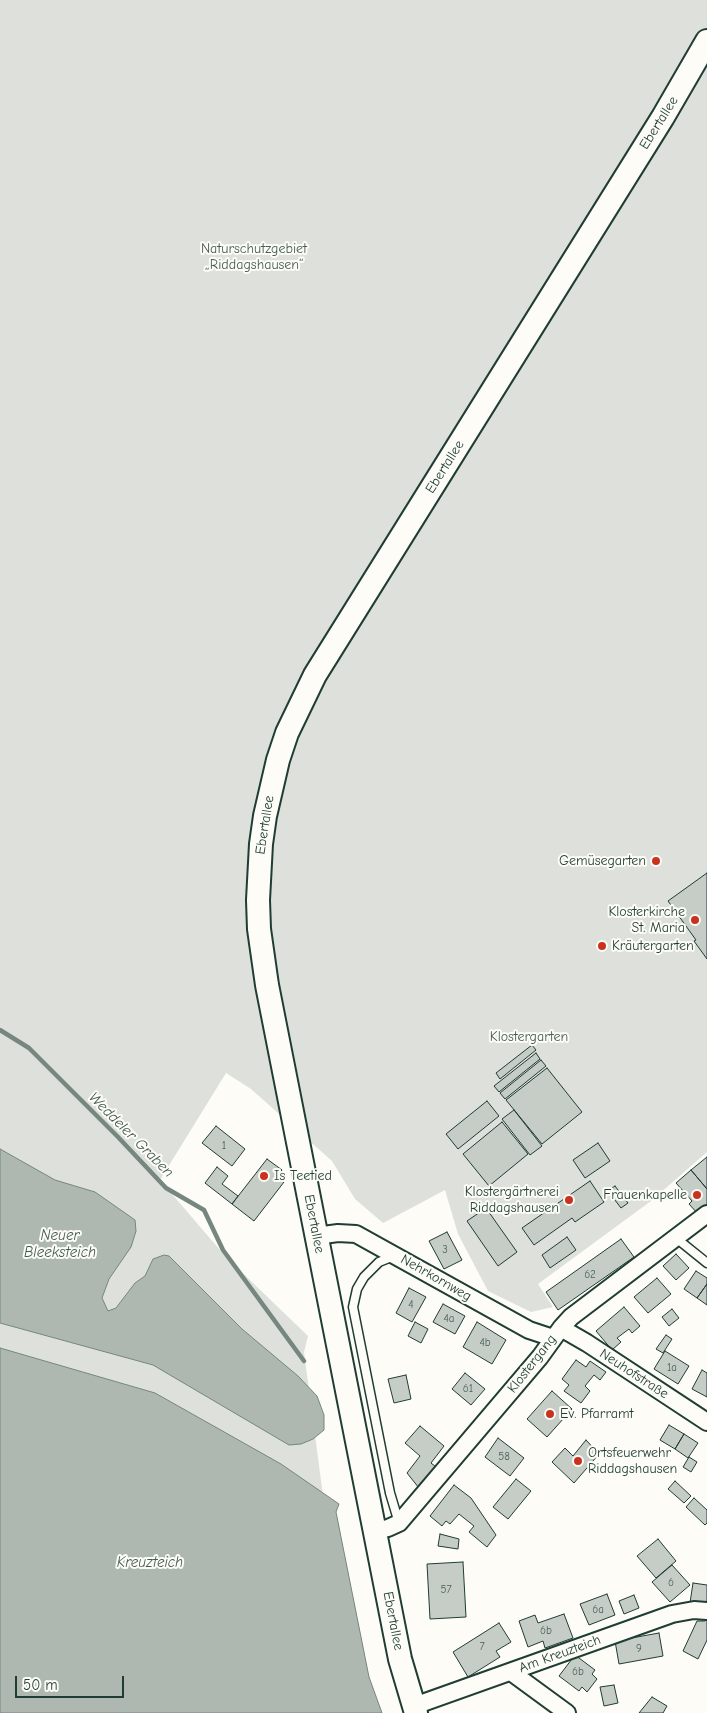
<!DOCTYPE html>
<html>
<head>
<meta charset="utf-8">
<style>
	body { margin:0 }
	#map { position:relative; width:707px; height:1713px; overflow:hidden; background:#fdfcf7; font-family:"Comic Neue",sans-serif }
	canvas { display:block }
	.scale { position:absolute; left:15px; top:1676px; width:109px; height:22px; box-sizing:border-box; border:2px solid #1f3d34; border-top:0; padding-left:6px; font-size:15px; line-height:18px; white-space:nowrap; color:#1f3d34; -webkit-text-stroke:4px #fdfcf7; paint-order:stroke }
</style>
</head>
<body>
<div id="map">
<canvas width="707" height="1713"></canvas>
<div class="scale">50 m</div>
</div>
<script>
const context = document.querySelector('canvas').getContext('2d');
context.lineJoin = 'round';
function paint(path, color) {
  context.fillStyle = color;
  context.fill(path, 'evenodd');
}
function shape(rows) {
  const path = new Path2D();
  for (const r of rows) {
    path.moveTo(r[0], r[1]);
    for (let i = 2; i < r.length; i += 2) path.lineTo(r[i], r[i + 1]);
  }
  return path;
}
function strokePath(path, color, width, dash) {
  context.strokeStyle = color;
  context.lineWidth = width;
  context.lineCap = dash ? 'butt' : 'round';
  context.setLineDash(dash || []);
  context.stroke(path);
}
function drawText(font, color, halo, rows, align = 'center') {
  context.font = font + ' "Comic Neue",sans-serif';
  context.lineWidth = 4;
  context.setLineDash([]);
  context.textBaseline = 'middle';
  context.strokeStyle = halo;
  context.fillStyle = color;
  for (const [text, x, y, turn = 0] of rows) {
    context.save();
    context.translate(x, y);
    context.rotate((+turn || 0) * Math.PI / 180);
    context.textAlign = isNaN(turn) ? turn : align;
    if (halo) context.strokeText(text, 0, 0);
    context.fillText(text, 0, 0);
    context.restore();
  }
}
const green = shape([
	[0,0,707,0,707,1152,651,1201,538,1284,553,1307,531,1312,488,1291,458,1234,445,1190,383,1223,355,1199,332,1161,251,1089,226,1073,160,1180,226,1257,308,1336,304,1352,325,1511,0,1713]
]);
const water = shape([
	[0,1149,55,1180,95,1192,135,1220,136,1231,131,1247,109,1279,102,1298,108,1311,116,1308,135,1283,145,1276,153,1259,164,1255,169,1256,242,1329,298,1376,317,1396,324,1415,324,1430,313,1439,301,1444,289,1445,153,1365,0,1323,0,1149],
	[0,1348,155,1393,281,1464,339,1504,336,1512,369,1677,382,1713,0,1713,0,1348]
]);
const stream = shape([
	[0,1030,29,1048,118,1137,166,1188,204,1210,223,1250,304,1361]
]);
const building = shape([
	[707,873,707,959,694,941,696,940,668,901,707,873],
	[532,1045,536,1050,500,1079,496,1073,532,1045],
	[536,1053,540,1059,499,1092,494,1086,536,1053],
	[541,1060,546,1066,505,1099,500,1093,541,1060],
	[547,1068,582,1112,542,1144,506,1100,547,1068],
	[487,1101,499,1116,458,1149,446,1134,487,1101],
	[514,1110,542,1146,530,1155,502,1119,514,1110],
	[502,1122,528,1154,489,1186,463,1154,502,1122],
	[216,1126,245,1149,232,1166,202,1143,216,1126],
	[598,1143,610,1161,585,1178,573,1160,598,1143],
	[707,1157,707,1189,691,1170,707,1157],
	[267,1159,282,1170,277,1176,284,1182,254,1221,232,1204,267,1159],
	[217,1167,228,1176,222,1184,238,1196,232,1204,205,1183,217,1167],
	[691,1170,707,1189,707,1206,698,1214,689,1204,692,1201,676,1183,691,1170],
	[590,1181,604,1202,575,1222,572,1218,534,1245,522,1228,590,1181],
	[615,1186,628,1203,621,1208,608,1191,615,1186],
	[486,1208,517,1252,498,1266,467,1221,486,1208],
	[447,1232,462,1260,444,1269,429,1241,447,1232],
	[567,1237,576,1250,550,1268,542,1255,567,1237],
	[621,1239,634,1257,558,1310,546,1292,621,1239],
	[676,1254,689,1268,676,1280,663,1266,676,1254],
	[696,1271,707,1278,707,1284,697,1298,684,1289,696,1271],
	[657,1278,671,1294,648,1313,634,1297,657,1278],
	[707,1284,707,1305,697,1298,707,1284],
	[409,1288,426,1297,412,1322,396,1313,409,1288],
	[443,1304,465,1316,455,1334,433,1322,443,1304],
	[624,1307,640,1326,632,1333,629,1329,617,1338,621,1342,612,1350,596,1331,624,1307],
	[672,1309,679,1318,669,1326,662,1317,672,1309],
	[415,1322,428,1329,421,1343,408,1336,415,1322],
	[477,1322,506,1340,492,1364,463,1347,477,1322],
	[666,1335,672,1339,663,1353,656,1349,666,1335],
	[665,1351,689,1366,678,1384,654,1369,665,1351],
	[576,1360,586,1367,590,1361,606,1372,600,1380,594,1375,585,1386,590,1391,581,1403,564,1391,569,1385,562,1379,576,1360],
	[702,1370,707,1373,707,1397,692,1389,702,1370],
	[465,1373,485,1389,471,1405,452,1389,465,1373],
	[406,1375,411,1399,394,1403,388,1379,406,1375],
	[552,1391,572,1409,547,1437,527,1419,552,1391],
	[669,1425,684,1434,675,1449,660,1440,669,1425],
	[420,1426,444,1446,431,1463,436,1467,419,1488,407,1473,420,1456,405,1443,420,1426],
	[684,1434,698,1443,688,1458,675,1449,684,1434],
	[498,1438,524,1458,510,1476,485,1457,498,1438],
	[586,1440,599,1454,574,1483,552,1462,565,1448,573,1456,586,1440],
	[689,1457,697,1462,691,1472,683,1467,689,1457],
	[516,1479,531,1491,508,1519,493,1507,516,1479],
	[675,1481,691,1496,684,1503,668,1489,675,1481],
	[454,1485,471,1498,496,1535,487,1547,469,1532,474,1526,459,1514,450,1524,446,1521,442,1526,430,1516,454,1485],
	[694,1498,707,1510,707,1523,705,1525,686,1507,694,1498],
	[440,1534,459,1539,458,1549,438,1546,440,1534],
	[658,1539,676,1561,656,1578,637,1556,658,1539],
	[463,1562,466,1617,430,1619,427,1564,463,1562],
	[672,1565,690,1585,670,1602,652,1582,672,1565],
	[693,1583,707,1585,707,1606,690,1603,693,1583],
	[607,1594,615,1615,589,1625,580,1604,607,1594],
	[634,1595,639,1608,624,1614,619,1601,634,1595],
	[564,1614,573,1638,545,1648,543,1641,528,1647,519,1621,535,1615,538,1623,564,1614],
	[707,1619,707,1640,698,1659,683,1651,697,1621,705,1621,707,1619],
	[499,1623,511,1642,496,1651,500,1657,468,1677,453,1652,499,1623],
	[659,1633,663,1656,619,1664,615,1641,659,1633],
	[575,1655,595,1670,592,1674,597,1679,587,1692,582,1687,579,1691,559,1676,575,1655],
	[614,1685,618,1703,604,1706,600,1687,614,1685],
	[652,1697,667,1706,663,1713,639,1713,652,1697]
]);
const lane = shape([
	[676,1238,707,1263],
	[394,1256,379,1262,364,1277,357,1289,353,1307,390,1493,399,1523]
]);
const street = shape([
	[316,1236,338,1233,356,1234,529,1330,553,1338],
	[561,1328,587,1343,707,1422],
	[375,1531,388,1528,399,1523,540,1357,561,1328,571,1317,707,1214],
	[511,1672,567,1713],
	[414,1706,672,1614,694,1610,707,1611]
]);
const secondary = shape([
	[416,1713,400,1659,267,985,259,929,258,900,261,844,265,816,278,760,287,733,315,675,663,117,707,41]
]);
const markers = [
	[656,861,5,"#c8321e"],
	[695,920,5,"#c8321e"],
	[602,946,5,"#c8321e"],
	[264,1176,5,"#c8321e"],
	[697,1195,5,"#c8321e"],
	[569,1200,5,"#c8321e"],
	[550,1414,5,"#c8321e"],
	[578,1461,5,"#c8321e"]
];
const numberNames = [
	["1",224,1146],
	["3",445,1250],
	["62",590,1275],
	["4",411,1305],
	["4a",449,1319],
	["4b",485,1343],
	["1a",672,1368],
	["61",468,1389],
	["58",504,1457],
	["6",671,1583],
	["57",446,1590],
	["6a",598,1610],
	["6b",546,1631],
	["7",482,1647],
	["9",639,1649],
	["6b",578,1672]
];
const streetNames = [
	["Ebertallee",659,123,-58],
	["Ebertallee",445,467,-58],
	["Ebertallee",265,825,-81],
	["Ebertallee",314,1224,79],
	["Nehrkornweg",436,1278,30],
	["Klostergang",532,1364,-52],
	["Neuhofstraße",634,1374,33],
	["Ebertallee",393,1621,79],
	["Am Kreuzteich",560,1654,-20]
];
const parkNames = [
	["Naturschutzgebiet",254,249],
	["„Riddagshausen“",254,265],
	["Klostergarten",529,1037]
];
const poiNames = [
	["Gemüsegarten",646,861],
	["Klosterkirche",685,912],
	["St. Maria",685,928],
	["Kräutergarten",612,946,"left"],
	["Is Teetied",274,1176,"left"],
	["Klostergärtnerei",559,1192],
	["Riddagshausen",559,1208],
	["Frauenkapelle",687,1195],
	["Ev. Pfarramt",560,1414,"left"],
	["Ortsfeuerwehr",588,1453,"left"],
	["Riddagshausen",588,1469,"left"]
];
const waterNames = [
	["Weddeler Graben",131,1135,45],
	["Neuer",60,1236],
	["Bleeksteich",60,1253],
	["Kreuzteich",150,1563]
];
paint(green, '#dde0db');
paint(water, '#aeb8b1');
strokePath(water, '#75877f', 1);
strokePath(stream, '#75877f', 4.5);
paint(building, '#c6cdc7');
strokePath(building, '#1f3d34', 1);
strokePath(lane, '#1f3d34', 11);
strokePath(street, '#1f3d34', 20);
strokePath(secondary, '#1f3d34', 26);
strokePath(lane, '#fdfcf7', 8);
strokePath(street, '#fdfcf7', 16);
strokePath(secondary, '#fdfcf7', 22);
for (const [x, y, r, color] of markers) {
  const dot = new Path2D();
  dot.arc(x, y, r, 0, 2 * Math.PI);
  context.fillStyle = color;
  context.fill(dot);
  strokePath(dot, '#fdfcf7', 2);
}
drawText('11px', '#496159', null, numberNames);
drawText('14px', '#1f3d34', '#fdfcf7', streetNames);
drawText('14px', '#455e55', '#fdfcf7', parkNames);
drawText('14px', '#1f3d34', '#fdfcf7', poiNames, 'right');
drawText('italic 15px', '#435c53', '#fdfcf7', waterNames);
</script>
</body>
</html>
